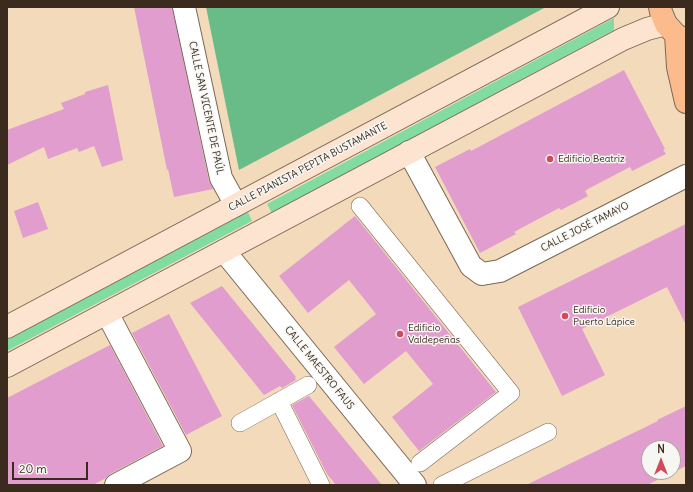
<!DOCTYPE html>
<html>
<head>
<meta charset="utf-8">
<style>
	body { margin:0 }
	#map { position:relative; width:693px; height:492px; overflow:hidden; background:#f3dabb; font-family:Delius,sans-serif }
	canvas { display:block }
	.frame { position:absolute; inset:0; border:8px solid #3b2a1e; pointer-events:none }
	.north { position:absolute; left:641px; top:440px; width:40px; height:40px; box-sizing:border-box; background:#f6f6f2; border:1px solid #aba49d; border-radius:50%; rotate:0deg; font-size:11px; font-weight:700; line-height:16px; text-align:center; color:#3b2a1e }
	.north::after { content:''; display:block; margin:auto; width:14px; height:18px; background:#d1495b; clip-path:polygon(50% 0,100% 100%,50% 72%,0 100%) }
	.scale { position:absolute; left:12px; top:462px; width:76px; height:18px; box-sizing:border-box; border:2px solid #3b2a1e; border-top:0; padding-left:5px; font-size:12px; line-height:14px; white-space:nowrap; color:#3b2a1e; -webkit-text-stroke:3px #f6f6f2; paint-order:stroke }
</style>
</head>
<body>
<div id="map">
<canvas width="693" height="492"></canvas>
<div class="frame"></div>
<div class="north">N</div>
<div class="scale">20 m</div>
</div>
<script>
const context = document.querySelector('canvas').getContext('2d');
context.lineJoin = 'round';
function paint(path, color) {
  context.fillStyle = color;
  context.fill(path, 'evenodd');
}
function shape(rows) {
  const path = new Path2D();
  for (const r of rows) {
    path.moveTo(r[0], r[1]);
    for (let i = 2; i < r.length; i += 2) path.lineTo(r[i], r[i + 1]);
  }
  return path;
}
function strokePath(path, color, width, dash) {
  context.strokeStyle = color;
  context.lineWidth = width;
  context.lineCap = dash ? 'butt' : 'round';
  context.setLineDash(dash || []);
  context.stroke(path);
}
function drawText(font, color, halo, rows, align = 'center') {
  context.font = font + ' Delius,sans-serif';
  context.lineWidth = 3;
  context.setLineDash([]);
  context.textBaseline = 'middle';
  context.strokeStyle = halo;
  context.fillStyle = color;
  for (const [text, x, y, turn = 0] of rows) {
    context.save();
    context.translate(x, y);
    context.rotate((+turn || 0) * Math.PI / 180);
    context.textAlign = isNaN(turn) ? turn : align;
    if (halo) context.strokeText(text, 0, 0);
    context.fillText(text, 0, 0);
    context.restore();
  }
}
const green = shape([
	[614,18,614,30,272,213,267,204],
	[248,212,252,221,7,351,7,340]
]);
const forest = shape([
	[206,7,546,7,239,170]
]);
const building = shape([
	[134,7,172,7,209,181,213,189,174,197,168,169,167,170],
	[624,70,665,149,663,150,666,154,632,171,630,167,588,189,585,191,588,196,561,210,559,208,514,232,516,234,480,253,435,167,470,149,471,151],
	[108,85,123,160,102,167,94,146,79,152,77,148,48,159,44,147,7,165,7,130,64,109,61,103,85,94,85,92],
	[38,202,48,229,23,238,14,211],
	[355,216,496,392,419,451,392,417,433,384,406,351,364,384,334,347,376,314,349,280,308,313,279,276],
	[686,224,686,325,667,287,582,329,605,375,562,396,518,307],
	[222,286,296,377,295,378,296,380,282,388,280,386,264,395,190,303],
	[169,314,222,416,186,435,132,333],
	[110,345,163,446,110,474,106,478,93,485,7,485,7,398],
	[309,396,368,468,382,485,336,485,327,474,292,405],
	[686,406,686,466,647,485,526,485,658,421,657,420],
	[649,448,673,448,673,472,649,472]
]);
const pedestrian = shape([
	[360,206,511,393,420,463],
	[279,401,321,485],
	[240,423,308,385],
	[442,485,548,432]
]);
const minor = shape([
	[184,7,221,178,236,205],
	[409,152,471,266,482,274,500,271,686,176],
	[107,313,180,451,116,485]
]);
const tertiary = shape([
	[224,251,415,485]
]);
const secondary = shape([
	[7,327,608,7],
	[7,366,623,39,647,29,666,24]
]);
const primary = shape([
	[660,7,661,12,666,24,676,35,686,40],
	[676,35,678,67,686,102]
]);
const markers = [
	[550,159,4,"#d1495b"],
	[565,316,4,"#d1495b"],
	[400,334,4,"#d1495b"]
];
const streetNames = [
	["CALLE SAN VICENTE DE PAÚL",206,108,78],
	["CALLE PIANISTA PEPITA BUSTAMANTE",308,167,-28],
	["CALLE JOSÉ TAMAYO",585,227,-27],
	["CALLE MAESTRO FAUS",319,368,51]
];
const poiNames = [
	["Edificio Beatriz",558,159],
	["Edificio",573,310],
	["Puerto Lápice",573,322],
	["Edificio",408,328],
	["Valdepeñas",408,340]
];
paint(green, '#82dca2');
paint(forest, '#69bc88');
paint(building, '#e09dce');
strokePath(pedestrian, '#7b6855', 18);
strokePath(minor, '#7b6855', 24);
strokePath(tertiary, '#7b6855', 24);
strokePath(secondary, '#7b6855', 24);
strokePath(primary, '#7b6855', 24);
strokePath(pedestrian, '#fff', 17);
strokePath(minor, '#fff', 22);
strokePath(tertiary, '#fff', 22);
strokePath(secondary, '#fde4d1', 22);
strokePath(primary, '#fbbb8d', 22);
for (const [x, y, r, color] of markers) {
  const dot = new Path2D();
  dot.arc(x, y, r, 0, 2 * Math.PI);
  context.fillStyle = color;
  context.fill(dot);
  strokePath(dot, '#f6f6f2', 1.5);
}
drawText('10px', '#3b2a1e', '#f6f6f2', streetNames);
drawText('10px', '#3b2a1e', '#f6f6f2', poiNames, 'left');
</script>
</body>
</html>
